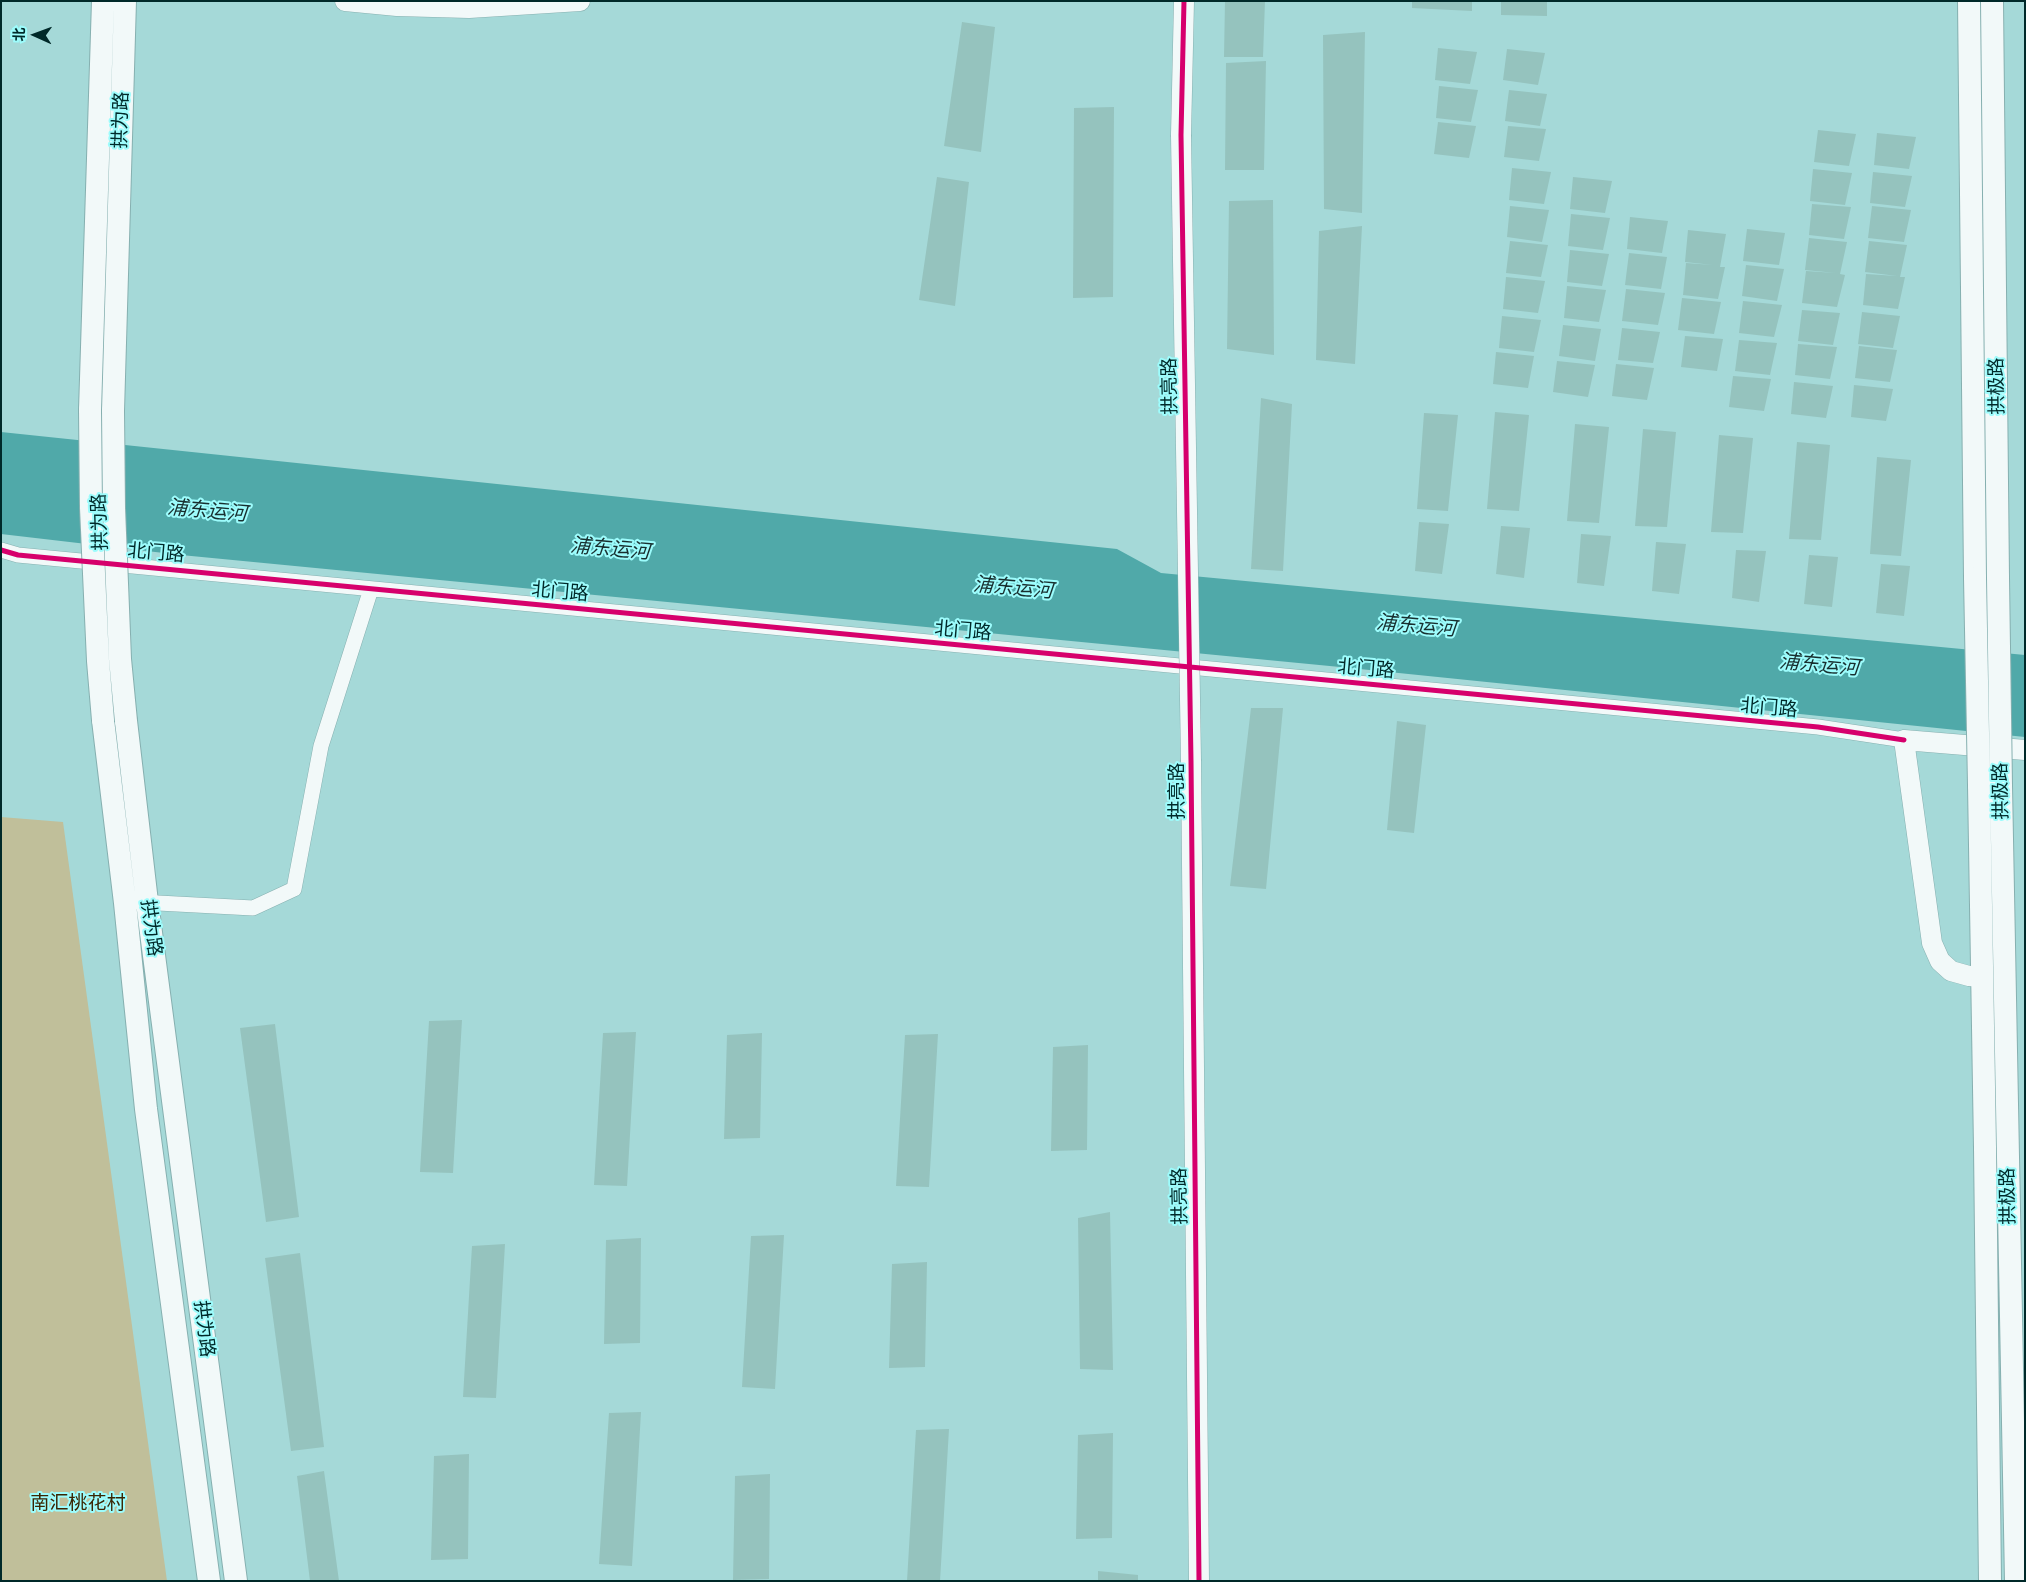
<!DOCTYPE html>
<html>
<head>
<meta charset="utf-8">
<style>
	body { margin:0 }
	#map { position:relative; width:2026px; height:1582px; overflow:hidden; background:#a5d9d8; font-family:"Alegreya Sans","Noto Sans SC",sans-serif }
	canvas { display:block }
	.frame { position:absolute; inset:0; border:2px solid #002929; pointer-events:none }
	.north { position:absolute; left:10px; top:10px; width:50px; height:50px; -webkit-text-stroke:4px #9dfcfc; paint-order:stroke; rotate:272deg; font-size:14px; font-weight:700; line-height:20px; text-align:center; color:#002929 }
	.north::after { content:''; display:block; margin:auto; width:18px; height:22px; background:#002929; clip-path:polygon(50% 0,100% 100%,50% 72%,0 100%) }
</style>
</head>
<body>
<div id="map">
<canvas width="2026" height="1582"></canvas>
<div class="frame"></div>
<div class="north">北</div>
</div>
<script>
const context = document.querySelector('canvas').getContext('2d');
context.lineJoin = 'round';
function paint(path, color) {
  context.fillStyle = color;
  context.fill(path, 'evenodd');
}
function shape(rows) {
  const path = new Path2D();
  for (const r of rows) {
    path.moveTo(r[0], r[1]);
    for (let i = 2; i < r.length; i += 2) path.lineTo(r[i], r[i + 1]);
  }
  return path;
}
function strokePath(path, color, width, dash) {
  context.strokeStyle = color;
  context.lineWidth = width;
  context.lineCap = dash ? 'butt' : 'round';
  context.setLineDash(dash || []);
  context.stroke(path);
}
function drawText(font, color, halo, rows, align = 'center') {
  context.font = font + ' "Alegreya Sans","Noto Sans SC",sans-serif';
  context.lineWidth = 4;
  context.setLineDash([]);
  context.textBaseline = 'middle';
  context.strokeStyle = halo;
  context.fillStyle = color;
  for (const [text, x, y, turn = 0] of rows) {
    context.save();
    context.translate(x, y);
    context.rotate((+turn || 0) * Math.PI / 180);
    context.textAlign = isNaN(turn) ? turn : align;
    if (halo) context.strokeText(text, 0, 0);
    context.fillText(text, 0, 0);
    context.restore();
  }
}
const green = shape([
	[1,817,63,822,167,1581,1,1581]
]);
const water = shape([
	[1,432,1117,549,1161,573,2025,655,2025,737,1340,667,181,555,1,534]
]);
const building = shape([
	[1225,1,1265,1,1263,57,1224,57],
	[1412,1,1472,1,1472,11,1412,8],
	[1501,1,1547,1,1547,16,1501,15],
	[962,22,995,27,981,152,944,146],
	[1365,32,1362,213,1324,209,1323,35],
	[1438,48,1477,52,1470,84,1435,80],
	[1507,49,1545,53,1538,85,1503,80],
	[1266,61,1264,170,1225,170,1226,63],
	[1439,86,1478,90,1471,122,1436,118],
	[1509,90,1547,94,1540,126,1505,121],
	[1114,107,1113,297,1073,298,1074,108],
	[1438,122,1476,126,1469,158,1434,154],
	[1508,126,1546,129,1539,161,1504,157],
	[1818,130,1856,134,1849,166,1814,162],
	[1877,133,1916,137,1909,169,1874,165],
	[1512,168,1551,172,1544,204,1509,200],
	[1813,169,1852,173,1845,205,1810,201],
	[1873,172,1912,176,1905,207,1870,203],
	[937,177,969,182,955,306,919,300],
	[1573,177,1612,181,1605,213,1570,209],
	[1273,200,1274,355,1227,349,1229,201],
	[1812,204,1851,207,1844,239,1809,235],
	[1510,206,1549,210,1542,242,1507,237],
	[1872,206,1911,210,1904,242,1868,238],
	[1571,214,1610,218,1603,250,1568,246],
	[1630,217,1668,221,1662,253,1627,249],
	[1362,226,1355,364,1316,360,1319,231],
	[1747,229,1785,233,1779,265,1743,261],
	[1688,230,1726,234,1720,267,1725,267,1718,299,1683,295,1686,263,1713,265,1685,262],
	[1809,238,1847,242,1840,274,1845,275,1837,307,1802,303,1806,271,1836,273,1805,270],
	[1510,241,1548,245,1541,277,1506,273],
	[1869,241,1907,245,1900,277,1905,277,1898,309,1863,305,1866,274,1897,276,1865,272],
	[1570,250,1609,254,1602,286,1567,282],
	[1629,253,1667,257,1661,289,1625,285],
	[1746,265,1784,269,1777,301,1742,296],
	[1506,277,1545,281,1538,313,1503,309],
	[1567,286,1606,290,1599,322,1564,318],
	[1626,289,1665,293,1658,325,1622,321],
	[1682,298,1721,302,1714,334,1678,330],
	[1743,301,1782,305,1774,337,1739,333],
	[1802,310,1840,313,1833,345,1798,341],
	[1862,312,1900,316,1893,348,1858,344],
	[1502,316,1541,320,1534,352,1499,348],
	[1563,325,1601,329,1595,361,1559,356],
	[1622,328,1660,332,1653,363,1618,360],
	[1685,336,1723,339,1717,371,1681,367],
	[1739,340,1777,343,1770,375,1735,371],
	[1798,344,1837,347,1830,379,1795,375],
	[1859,346,1897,350,1890,382,1855,378],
	[1496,352,1534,356,1528,388,1493,384],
	[1557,361,1595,365,1588,397,1553,392],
	[1616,364,1654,368,1647,400,1612,396],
	[1733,376,1771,379,1764,411,1729,407],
	[1794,382,1833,386,1826,418,1791,414],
	[1854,385,1893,389,1886,421,1851,417],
	[1261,398,1292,404,1283,571,1251,569],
	[1495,412,1529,415,1519,511,1487,509],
	[1424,413,1458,415,1448,511,1417,509],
	[1575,424,1609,427,1599,523,1567,521],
	[1643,429,1676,432,1667,527,1635,526],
	[1719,435,1753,438,1743,533,1711,532],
	[1797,442,1830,445,1821,540,1789,539],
	[1877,457,1911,460,1901,556,1870,554],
	[1419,522,1449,524,1442,574,1415,571],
	[1501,526,1530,528,1524,578,1496,574],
	[1581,534,1611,536,1604,586,1577,583],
	[1656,542,1686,544,1679,594,1652,591],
	[1736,550,1766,551,1759,602,1732,598],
	[1809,555,1838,557,1832,607,1804,604],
	[1881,564,1910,566,1904,616,1876,613],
	[1251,708,1283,708,1266,889,1230,886],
	[1397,721,1426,725,1414,833,1387,830],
	[462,1020,453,1173,420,1172,429,1021],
	[275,1024,299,1217,266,1222,240,1028],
	[636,1032,627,1186,594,1185,603,1033],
	[762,1033,760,1138,724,1139,727,1035],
	[938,1034,929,1187,896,1186,905,1035],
	[1088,1045,1087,1150,1051,1151,1053,1047],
	[1110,1212,1113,1370,1080,1369,1078,1218],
	[784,1235,775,1389,742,1387,751,1236],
	[641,1238,640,1343,604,1344,606,1240],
	[505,1244,496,1398,463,1397,472,1246],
	[300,1253,324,1447,291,1451,265,1258],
	[927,1262,925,1367,889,1368,892,1264],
	[641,1412,632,1566,599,1564,609,1413],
	[949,1429,940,1581,907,1581,916,1430],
	[1113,1433,1112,1538,1076,1539,1078,1435],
	[469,1454,468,1559,431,1560,434,1456],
	[324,1471,339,1581,310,1581,297,1476],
	[770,1474,769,1579,733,1580,735,1476],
	[1098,1571,1138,1575,1138,1581,1098,1581]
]);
const minor = shape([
	[1,550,18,555,1818,727,1904,740],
	[139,902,253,908,294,889,321,746,371,589]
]);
const tertiary = shape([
	[345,1,397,6,469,8,580,1],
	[1181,135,1184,1],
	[1191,761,1199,1581],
	[1982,977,1969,976,1951,971,1940,961,1932,943,1904,740,2025,750]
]);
const secondary = shape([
	[1969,1,1975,578],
	[1992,1,1998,578],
	[90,410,103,1],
	[113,411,125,1],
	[103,720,125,903,146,1109,209,1581],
	[126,721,147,902,236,1581],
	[1979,785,1985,1148,1990,1581],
	[2001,786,2016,1581]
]);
const tertiaryBridge = shape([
	[1181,135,1191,761]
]);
const secondaryBridge = shape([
	[90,410,91,508,98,661,103,720],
	[113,411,114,508,120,659,126,721],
	[1975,578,1979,785],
	[1998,578,2001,786]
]);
const cycleway = shape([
	[1184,1,1181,135,1191,761,1199,1581],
	[1,550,18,555,1818,727,1904,740]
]);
const streetNames = [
	["拱为路",121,120,-88],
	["拱亮路",1170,386,-91],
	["拱极路",1997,386,-91],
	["拱为路",100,522,-92],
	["北门路",156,553,5],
	["北门路",560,592,5],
	["北门路",963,631,5],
	["北门路",1366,669,5],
	["北门路",1769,708,5],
	["拱亮路",1177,791,-90],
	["拱极路",2001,791,-91],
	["拱为路",151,928,82],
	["拱亮路",1180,1196,-91],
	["拱极路",2008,1196,-91],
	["拱为路",204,1329,83]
];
const parkNames = [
	["南汇桃花村",78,1503]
];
const waterNames = [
	["浦东运河",207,511,5],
	["浦东运河",610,549,5],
	["浦东运河",1013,588,5],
	["浦东运河",1416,626,5],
	["浦东运河",1819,665,5]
];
paint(green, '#c0bf9a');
paint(water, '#50a9a9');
paint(building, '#95c3be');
strokePath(minor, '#86b0b0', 16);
strokePath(tertiary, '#86b0b0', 21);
strokePath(secondary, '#86b0b0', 24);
strokePath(minor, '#f2f9f9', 15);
strokePath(tertiary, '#f2f9f9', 20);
strokePath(secondary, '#f2f9f9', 22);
strokePath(tertiaryBridge, '#86b0b0', 21, []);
strokePath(secondaryBridge, '#86b0b0', 24, []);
strokePath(tertiaryBridge, '#f2f9f9', 20);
strokePath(secondaryBridge, '#f2f9f9', 22);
strokePath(cycleway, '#d6006c', 5);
drawText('19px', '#002929', '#9dfcfc', streetNames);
drawText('19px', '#3b2502', '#9dfcfc', parkNames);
drawText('italic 20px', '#182f2f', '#9dfcfc', waterNames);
</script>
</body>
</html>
